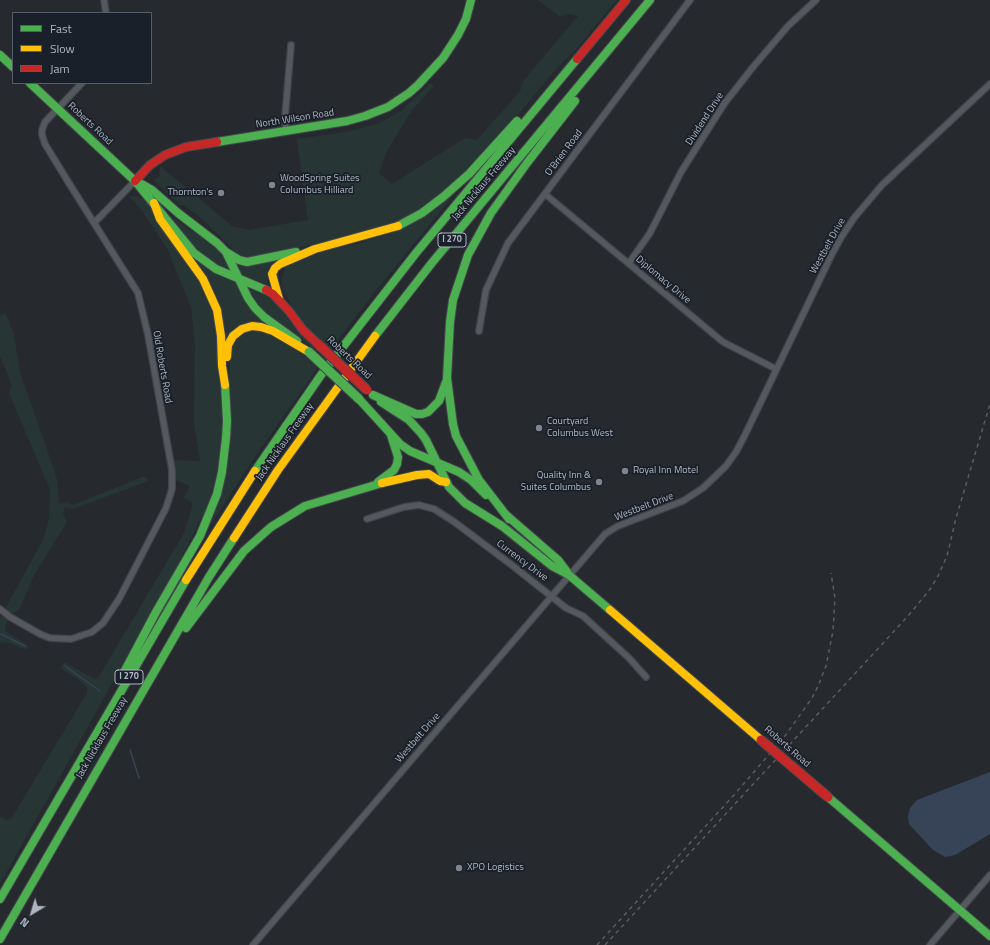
<!DOCTYPE html>
<html>
<head>
<meta charset="utf-8">
<style>
	body { margin:0 }
	#map { position:relative; width:990px; height:945px; overflow:hidden; background:#262a2f; font-family:"Titillium Web",sans-serif }
	canvas { display:block }
	.legend { position:absolute; left:12px; top:12px; width:140px; height:72px; box-sizing:border-box; background:#1a2029; border:1px solid #565c66; margin:0; padding:5px 7px; list-style:none; font-size:12px; color:#afb6c1 }
	.legend li { display:flex; align-items:center; gap:8px; height:20px }
	.legend b { width:20px; border:1px solid #565c66 }
	.north { position:absolute; left:12px; top:893px; width:40px; height:40px; -webkit-text-stroke:3px #1a2029; paint-order:stroke; rotate:218deg; font-size:11px; font-weight:700; line-height:16px; text-align:center; color:#afb6c1 }
	.north::after { content:''; display:block; margin:auto; width:14px; height:18px; background:#afb6c1; clip-path:polygon(50% 0,100% 100%,50% 72%,0 100%) }
</style>
</head>
<body>
<div id="map">
<canvas width="990" height="945"></canvas>
<ul class="legend">
<li><b style="height:5px;background:#4caf50"></b>Fast</li>
<li><b style="height:5px;background:#ffc107"></b>Slow</li>
<li><b style="height:5px;background:#c62828"></b>Jam</li>
</ul>
<div class="north">N</div>
</div>
<script>
const context = document.querySelector('canvas').getContext('2d');
context.lineJoin = 'round';
function paint(path, color) {
  context.fillStyle = color;
  context.fill(path, 'evenodd');
}
function shape(rows) {
  const path = new Path2D();
  for (const r of rows) {
    path.moveTo(r[0], r[1]);
    for (let i = 2; i < r.length; i += 2) path.lineTo(r[i], r[i + 1]);
  }
  return path;
}
function strokePath(path, color, width, dash) {
  context.strokeStyle = color;
  context.lineWidth = width;
  context.lineCap = dash ? 'butt' : 'round';
  context.setLineDash(dash || []);
  context.stroke(path);
}
function drawText(font, color, halo, rows, align = 'center') {
  context.font = font + ' "Titillium Web",sans-serif';
  context.lineWidth = 3.5;
  context.setLineDash([]);
  context.textBaseline = 'middle';
  context.strokeStyle = halo;
  context.fillStyle = color;
  for (const [text, x, y, turn = 0] of rows) {
    context.save();
    context.translate(x, y);
    context.rotate((+turn || 0) * Math.PI / 180);
    context.textAlign = isNaN(turn) ? turn : align;
    if (halo) context.strokeText(text, 0, 0);
    context.fillText(text, 0, 0);
    context.restore();
  }
}
const green = shape([
	[538,0,617,0,577,48,555,70,512,122,480,157,432,203,401,221,375,229,257,258,240,257,232,250,232,248,202,219,184,205,180,205,155,182,155,179,159,177,160,166,232,226,249,230,308,220,297,139,346,132,379,123,401,111,430,83,434,86,412,110,387,151,379,173,392,184,465,138,477,140,520,91,523,81,578,16,568,14,560,17],
	[457,189,458,190,377,289,330,350,309,331,293,308,283,290,281,282,285,269,289,265,299,260,319,253,360,243,393,232],
	[135,196,143,199,150,206,155,216,199,278,212,309,216,324,222,416,222,450,218,471,207,511,202,516,170,580,0,884,0,817,7,820,11,819,87,693,87,687,80,680,63,670,61,666,63,663,66,663,95,679,98,678,184,533,193,503,184,498,190,486,176,480,173,460,200,461,194,422,195,346,191,308,168,250,143,212,130,197],
	[170,215,192,231,203,236,217,248,223,257,231,270,217,264,204,256,191,244],
	[194,259,211,271,236,282,250,308,265,324,257,323,225,345],
	[276,260,269,266,267,272,268,286,258,281,242,275,237,263],
	[250,286,269,297,276,303,294,326,315,347,314,350,299,337,279,324,262,310,251,294,248,287],
	[6,314,14,335,20,372,53,467,57,480,59,504,67,502,73,505,145,476,148,481,73,509,65,507,63,513,67,522,34,575,19,610,14,612,5,625,5,631,29,646,26,650,7,642,0,643,0,618,43,540,49,519,50,490,9,393,12,386,0,356,0,315],
	[259,330,302,351,319,366,257,454,208,529,207,528,229,408,230,351,232,343,244,332]
]);
const water = shape([
	[990,772,990,834,955,855,945,857,933,850,909,824,908,817,910,808,917,800]
]);
const stream = shape([
	[1,634,25,646],
	[65,666,100,691],
	[130,750,139,778]
]);
const street = shape([
	[104,0,106,13],
	[286,131,285,117,291,45],
	[545,194,723,342,776,369],
	[94,223,135,181],
	[629,263,650,233,681,172,724,104,753,67,788,26,816,0],
	[479,331,486,290,508,243,690,0],
	[367,519,404,507,419,505,434,509,453,521,513,566,566,608,583,616,629,658,646,677],
	[0,609,10,617,40,634,50,638,71,639,92,632,103,623,119,599,166,508,172,489,172,470,148,335,138,293,67,180,45,144,42,135,42,130,45,122,82,83],
	[253,945,605,534,618,526,683,501,703,488,726,466,736,452,744,437,832,254,842,236,854,218,882,185,990,84],
	[930,945,990,875]
]);
const fast = shape([
	[0,55,13,67],
	[30,83,135,181,194,253,216,269,266,290],
	[217,142,347,121,365,116,388,107,409,93,418,85,443,58,458,35,466,19,471,0],
	[138,182,152,190,178,213,217,243,226,252,248,298,255,308,264,317,297,341],
	[398,226,422,213,443,197,469,174,517,121],
	[226,252,239,260,247,262,296,252],
	[375,336,431,264,650,0],
	[373,395,416,414,422,414,428,412,439,401,446,382],
	[359,399,400,444,410,451,459,472,471,480,486,495],
	[381,402,409,420,421,433,426,440,449,487,465,503,502,526,552,566,569,575,610,610],
	[255,471,321,375,416,253,577,59],
	[378,482,394,470,397,464,398,457,391,435],
	[505,514,558,560,567,572],
	[509,519,479,480,456,436,453,424,447,378,450,322,453,300,468,255,491,213,527,163,575,101],
	[186,628,244,551,271,527,305,506,382,483],
	[122,676,156,612,200,536,217,494,222,472,226,438,227,421,225,385],
	[828,797,990,936],
	[0,899,186,580],
	[0,939,209,577,234,538]
]);
const slow = shape([
	[154,203,160,219,203,279,217,310,221,336,222,366,225,385],
	[279,299,272,274,275,268,280,264,315,249,398,226],
	[227,357,228,345,233,336,242,329,252,326,261,327,273,331,309,352],
	[382,483,417,475,429,474,440,481,446,482],
	[234,538,278,470,375,336],
	[186,580,255,471],
	[610,610,761,740]
]);
const jam = shape([
	[577,59,626,0],
	[135,181,150,165,165,155,186,147,217,142],
	[266,290,273,294,289,311,303,330,318,344]
]);
const rail = shape([
	[597,945,734,795,785,736,812,698,818,686,826,666,833,631,835,598,831,573],
	[605,945,908,616,931,588,938,576,947,556,956,518,990,404]
]);
const fastBridge = shape([
	[309,352,359,399]
]);
const jamBridge = shape([
	[318,344,367,390],
	[761,740,828,797]
]);
const markers = [
	[272,185,4,"#7f858e"],
	[221,193,4,"#7f858e"],
	[539,428,4,"#7f858e"],
	[625,471,4,"#7f858e"],
	[599,482,4,"#7f858e"],
	[459,868,4,"#7f858e"]
];
const shields = [
	[452,240,28],
	[129,677,28]
];
const shieldNames = [
	["I 270",452,240],
	["I 270",129,677]
];
const streetNames = [
	["North Wilson Road",295,119,-9],
	["Dividend Drive",705,119,-57],
	["Roberts Road",90,124,43],
	["O'Brien Road",564,153,-53],
	["Jack Nicklaus Freeway",484,184,-50],
	["Westbelt Drive",828,246,-61],
	["Diplomacy Drive",663,280,40],
	["Roberts Road",349,358,43],
	["Old Roberts Road",162,367,80],
	["Jack Nicklaus Freeway",285,442,-55],
	["Westbelt Drive",644,507,-21],
	["Currency Drive",522,561,37],
	["Jack Nicklaus Freeway",102,738,-60],
	["Westbelt Drive",418,738,-49],
	["Roberts Road",787,747,41]
];
const poiNames = [
	["WoodSpring Suites",280,179],
	["Columbus Hilliard",280,191],
	["Thornton's",213,193,"right"],
	["Courtyard",547,422],
	["Columbus West",547,434],
	["Royal Inn Motel",633,471],
	["Quality Inn &",591,476,"right"],
	["Suites Columbus",591,488,"right"],
	["XPO Logistics",467,868]
];
paint(green, '#273535');
paint(water, '#374457');
strokePath(stream, '#374457', 1.5);
strokePath(street, '#414549', 8);
strokePath(fast, '#43464c', 10);
strokePath(slow, '#43464c', 10);
strokePath(jam, '#43464c', 10);
strokePath(street, '#55585e', 5.5);
strokePath(fast, '#4caf50', 8);
strokePath(slow, '#ffc107', 8);
strokePath(jam, '#c62828', 8);
strokePath(rail, '#595c61', 1.5, [4, 4]);
strokePath(fastBridge, '#43464c', 11, []);
strokePath(jamBridge, '#43464c', 11, []);
strokePath(fastBridge, '#4caf50', 9);
strokePath(jamBridge, '#c62828', 9);
for (const [x, y, r, color] of markers) {
  const dot = new Path2D();
  dot.arc(x, y, r, 0, 2 * Math.PI);
  context.fillStyle = color;
  context.fill(dot);
  strokePath(dot, '#1a2029', 1.5);
}
for (const [x, y, w] of shields) {
  const box = new Path2D();
  box.roundRect(x - w / 2, y - 7, w, 14, 3);
  context.fillStyle = '#1a2029';
  context.fill(box);
  strokePath(box, '#afb6c1', 1);
}
drawText('bold 9px', '#afb6c1', null, shieldNames);
drawText('10px', '#afb6c1', '#1a2029', streetNames);
drawText('10px', '#afb6c1', '#1a2029', poiNames, 'left');
</script>
</body>
</html>
